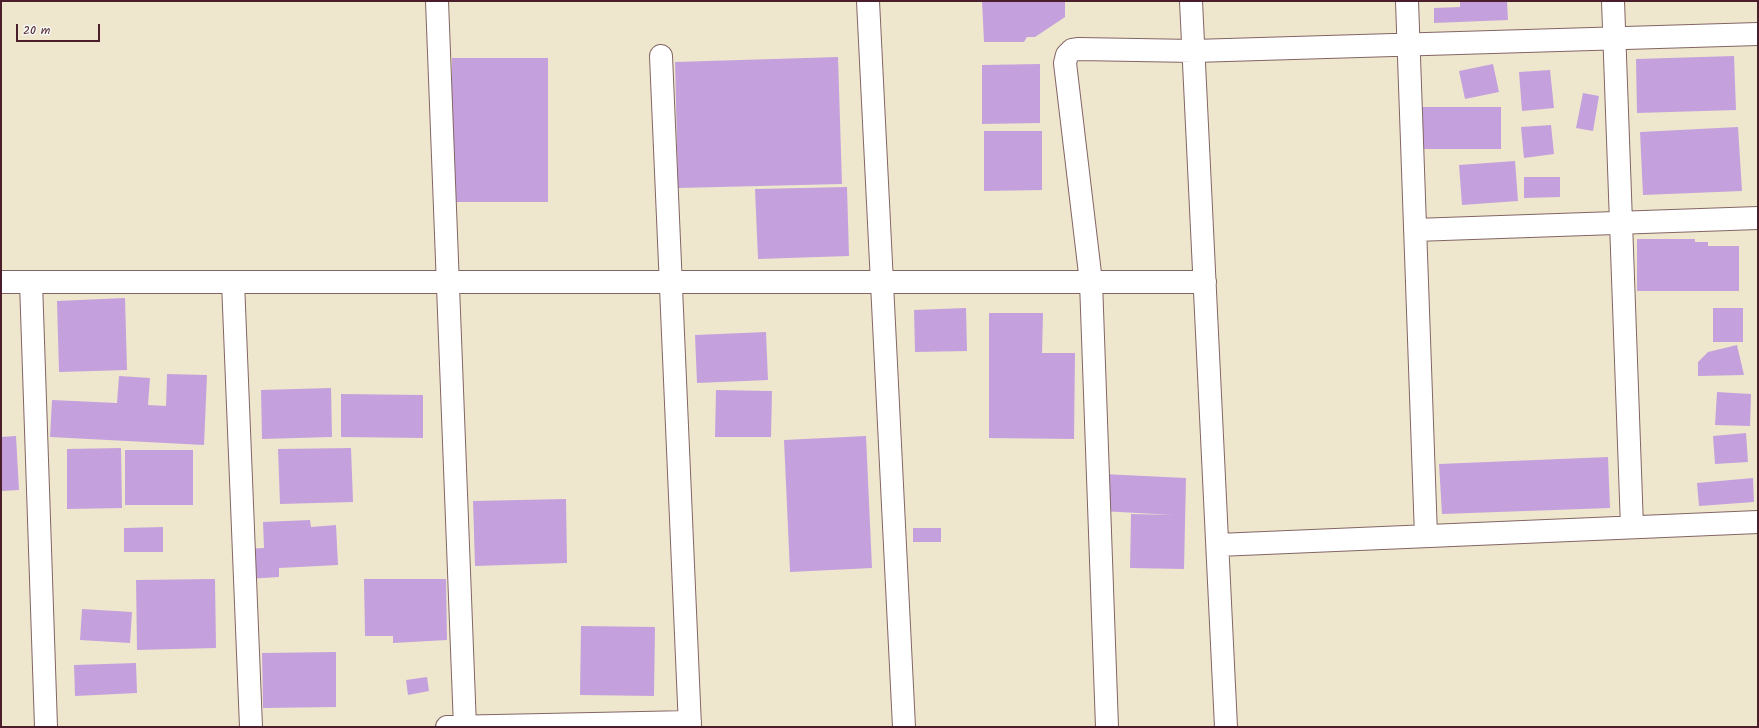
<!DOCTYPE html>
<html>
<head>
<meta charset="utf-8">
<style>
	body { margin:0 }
	#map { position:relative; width:1759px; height:728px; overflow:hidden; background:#eee7ce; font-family:Kalam,sans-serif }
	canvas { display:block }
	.frame { position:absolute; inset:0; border:2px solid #4a1f2b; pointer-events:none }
	.scale { position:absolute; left:16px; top:24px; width:84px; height:18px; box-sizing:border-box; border:2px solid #4a1f2b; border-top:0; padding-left:5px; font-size:12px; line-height:14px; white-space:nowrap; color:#4a1f2b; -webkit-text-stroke:3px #f6f6f2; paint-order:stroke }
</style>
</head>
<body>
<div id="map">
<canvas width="1759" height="728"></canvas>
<div class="frame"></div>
<div class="scale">20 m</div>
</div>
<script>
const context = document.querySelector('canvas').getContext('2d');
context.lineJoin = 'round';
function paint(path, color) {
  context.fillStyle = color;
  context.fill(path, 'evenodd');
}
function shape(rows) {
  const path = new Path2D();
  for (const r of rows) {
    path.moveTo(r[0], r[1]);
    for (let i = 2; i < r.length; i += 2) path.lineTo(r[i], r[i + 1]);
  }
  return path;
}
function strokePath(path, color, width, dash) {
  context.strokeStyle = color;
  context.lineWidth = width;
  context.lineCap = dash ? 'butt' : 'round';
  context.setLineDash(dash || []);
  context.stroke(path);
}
const building = shape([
	[982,1,1065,1,1065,17,1035,37,1027,37,1024,42,984,42],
	[1460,1,1507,1,1508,20,1434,23,1434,8,1460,7],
	[1734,56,1736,110,1637,113,1636,59],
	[838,57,842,184,678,188,675,62],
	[452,58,548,58,548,202,452,202],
	[1040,64,1040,123,982,124,982,65],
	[1493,64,1499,92,1465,99,1459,71],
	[1550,70,1554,108,1522,111,1519,72],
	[1583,93,1599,96,1593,131,1576,128],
	[1422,107,1501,107,1501,149,1422,149],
	[1551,125,1554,154,1524,158,1521,127],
	[1738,127,1742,191,1643,195,1640,132],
	[984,131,1042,131,1042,190,984,191],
	[1515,161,1518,201,1462,205,1459,165],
	[1524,177,1560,177,1560,197,1524,198],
	[847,187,849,256,758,259,755,189],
	[1637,239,1695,239,1695,242,1708,242,1708,246,1739,246,1739,291,1637,291],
	[125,298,127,370,59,372,57,301],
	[966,308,967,351,915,352,914,310],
	[1713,308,1743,308,1743,342,1713,342],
	[989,313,1043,313,1042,353,1075,353,1074,439,989,438],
	[766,332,768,380,697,383,695,335],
	[1737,345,1744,375,1698,376,1698,362,1708,352],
	[167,374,207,375,204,445,50,437,52,400,117,403,119,376,150,378,148,405,166,406],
	[331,388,332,437,262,439,261,390],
	[716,390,772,391,771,437,715,437],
	[1717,392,1751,394,1750,426,1715,425],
	[341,394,423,395,423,438,341,437],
	[1746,433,1748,462,1715,464,1713,436],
	[16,436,19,490,1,491,1,437],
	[866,436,872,568,790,572,784,440],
	[121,448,122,508,67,509,67,449],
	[351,448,353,502,280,504,278,449],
	[125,450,193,450,193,505,125,505],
	[1608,457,1610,508,1442,514,1439,464],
	[1103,474,1186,478,1184,569,1130,568,1131,514,1173,515,1101,511],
	[1753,478,1754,502,1699,506,1697,483],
	[566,499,567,563,475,566,473,501],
	[310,520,311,527,336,525,338,565,279,568,279,577,247,579,246,549,264,548,263,522],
	[163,527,163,552,124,552,124,528],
	[913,528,941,528,941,542,913,542],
	[215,579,216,648,137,650,136,580],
	[364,579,446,579,447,640,393,643,393,636,365,636],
	[82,609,132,612,130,643,80,640],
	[581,626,655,627,654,696,580,695],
	[336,652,336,707,263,708,262,653],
	[136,663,137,693,75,696,74,665],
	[427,677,429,691,408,695,406,680]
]);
const minor = shape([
	[437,1,465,727],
	[868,1,904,727],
	[1191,1,1226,727],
	[1407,1,1426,536],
	[1613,1,1632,527],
	[661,56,690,727],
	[1415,230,1758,218],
	[1,282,1205,282],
	[31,282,46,727],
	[233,282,251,727],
	[1218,545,1758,522],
	[447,727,690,722],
	[1107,727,1091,282,1065,63,1067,55,1072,50,1079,49,1194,51,1758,34]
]);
paint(building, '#c4a1dc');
strokePath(minor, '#836564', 24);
strokePath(minor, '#fff', 22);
</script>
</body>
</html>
